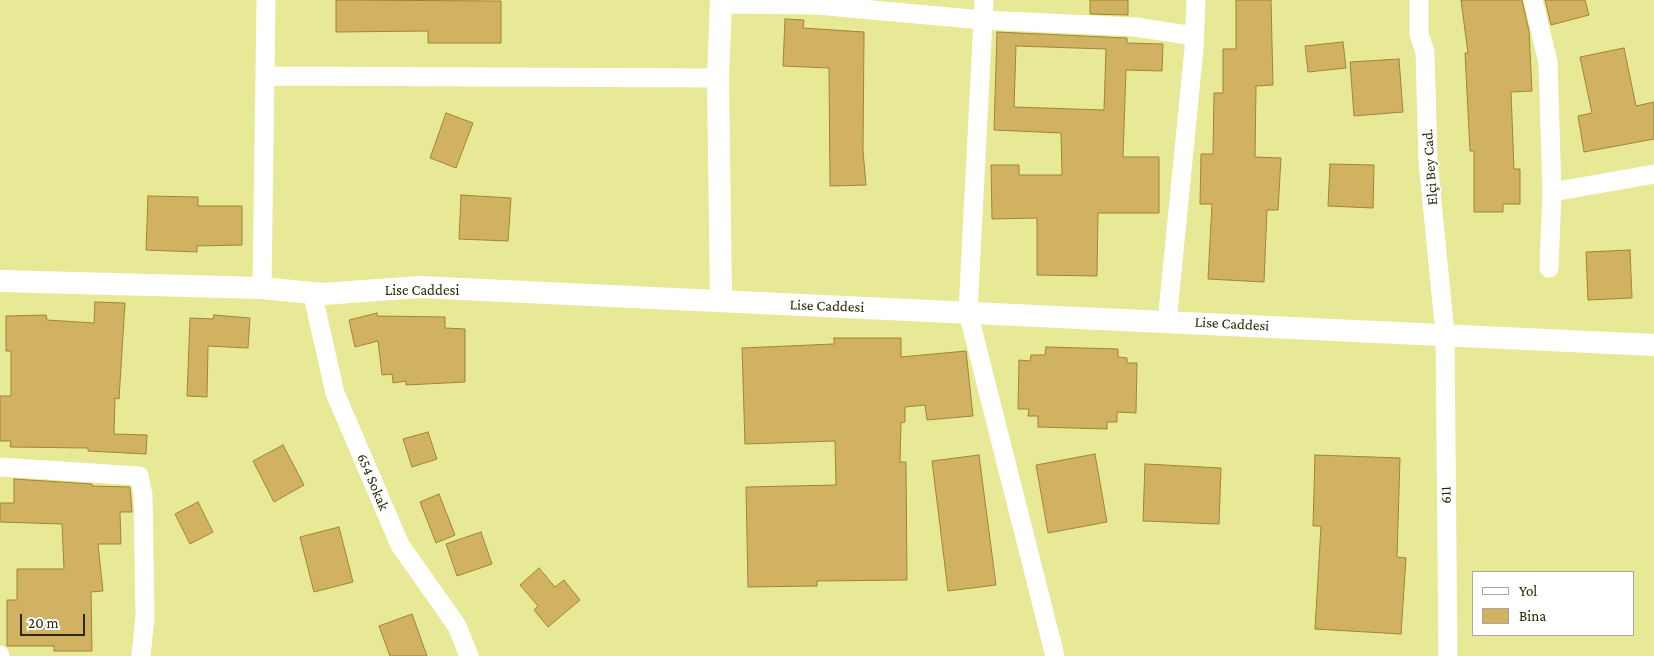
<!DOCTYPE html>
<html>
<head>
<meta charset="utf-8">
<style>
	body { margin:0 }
	#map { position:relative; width:1654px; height:656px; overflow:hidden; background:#e7e996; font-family:"Crimson Pro",serif }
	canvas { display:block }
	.legend { position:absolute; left:1472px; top:571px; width:162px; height:65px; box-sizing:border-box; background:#fff; border:1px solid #a9a99b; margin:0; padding:6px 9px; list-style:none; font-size:15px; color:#292905 }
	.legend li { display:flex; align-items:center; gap:10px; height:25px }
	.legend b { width:25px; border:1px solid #a9a99b }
	.scale { position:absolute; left:20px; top:614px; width:65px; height:22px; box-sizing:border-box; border:2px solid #292905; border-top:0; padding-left:6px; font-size:15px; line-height:18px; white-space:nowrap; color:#292905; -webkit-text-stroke:4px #fff; paint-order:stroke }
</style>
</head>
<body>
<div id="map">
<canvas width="1654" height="656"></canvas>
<ul class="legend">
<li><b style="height:6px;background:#fff"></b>Yol</li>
<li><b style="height:14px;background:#d0b262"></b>Bina</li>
</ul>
<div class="scale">20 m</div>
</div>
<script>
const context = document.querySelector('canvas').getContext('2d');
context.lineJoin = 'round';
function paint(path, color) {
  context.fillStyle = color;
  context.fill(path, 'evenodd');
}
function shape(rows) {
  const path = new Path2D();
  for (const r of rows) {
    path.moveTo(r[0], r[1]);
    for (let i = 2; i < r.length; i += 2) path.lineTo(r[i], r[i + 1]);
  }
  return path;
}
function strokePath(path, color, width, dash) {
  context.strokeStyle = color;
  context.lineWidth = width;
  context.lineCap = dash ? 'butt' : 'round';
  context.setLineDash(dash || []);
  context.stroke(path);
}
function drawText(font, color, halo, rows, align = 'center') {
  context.font = font + ' "Crimson Pro",serif';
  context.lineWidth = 4;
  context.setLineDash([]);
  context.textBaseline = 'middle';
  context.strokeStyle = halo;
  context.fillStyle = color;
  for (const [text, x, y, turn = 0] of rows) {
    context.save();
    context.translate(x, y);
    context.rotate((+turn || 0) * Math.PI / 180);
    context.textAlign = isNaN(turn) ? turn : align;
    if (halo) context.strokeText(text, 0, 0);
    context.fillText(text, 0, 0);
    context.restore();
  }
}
const building = shape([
	[336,0,501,1,501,43,428,43,428,31,336,32,336,0],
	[1090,0,1128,0,1128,15,1090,14,1090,0],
	[1236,0,1271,0,1273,85,1256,86,1255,157,1281,158,1278,210,1267,210,1264,282,1208,279,1212,204,1200,204,1201,154,1213,154,1214,93,1223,93,1223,49,1236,49,1236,0],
	[1461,0,1522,0,1529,31,1532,91,1511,92,1514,169,1520,169,1520,204,1503,204,1503,212,1474,212,1474,151,1470,151,1465,53,1468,53,1461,0],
	[1545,0,1585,0,1589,15,1551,25,1545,0],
	[785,19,804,20,803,28,864,32,863,151,866,185,830,186,829,68,783,66,785,19],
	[997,32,1127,38,1127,43,1163,44,1162,71,1126,70,1123,157,1159,157,1159,213,1098,213,1097,276,1037,275,1037,218,992,219,991,165,1019,165,1019,175,1062,175,1061,133,994,130,997,32],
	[1016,46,1106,49,1104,110,1014,107,1016,46],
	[1343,42,1346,68,1308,72,1305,46,1343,42],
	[1624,48,1636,106,1654,102,1654,139,1584,152,1578,116,1592,113,1580,57,1624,48],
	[1399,59,1403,112,1354,116,1350,62,1399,59],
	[446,113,473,123,456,168,430,158,446,113],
	[1330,164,1374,165,1373,208,1328,206,1330,164],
	[461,195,511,198,508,241,459,239,461,195],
	[148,196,198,197,198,206,242,206,242,245,197,246,197,252,146,250,148,196],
	[1630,250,1632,298,1588,300,1586,252,1630,250],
	[95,302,125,303,119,399,115,398,114,434,147,435,146,454,88,451,88,448,10,447,11,441,0,441,0,396,11,396,11,351,6,351,6,316,46,315,47,320,94,323,95,302],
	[377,313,377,316,445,317,445,328,465,329,465,382,406,385,406,381,393,383,392,374,382,375,378,341,355,347,349,320,377,313],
	[214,315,250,318,248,348,208,346,207,397,187,396,190,318,213,319,214,315],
	[834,338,901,338,901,357,966,351,973,416,927,420,925,405,905,407,905,422,901,423,900,462,906,462,907,580,817,581,817,586,748,587,746,487,836,485,835,441,745,444,742,348,834,344,834,338],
	[1046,347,1118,349,1118,357,1127,358,1127,363,1137,363,1136,413,1117,412,1117,422,1107,422,1107,429,1038,427,1038,416,1028,416,1029,409,1018,409,1019,360,1030,361,1031,355,1045,355,1046,347],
	[428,432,437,459,412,467,403,439,428,432],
	[283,445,304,485,274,502,253,461,283,445],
	[1095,454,1107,522,1048,533,1036,465,1095,454],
	[979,455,996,585,948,591,932,461,979,455],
	[1315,455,1400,458,1397,557,1406,558,1401,634,1315,629,1321,526,1313,526,1315,455],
	[1145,464,1221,468,1219,524,1143,521,1145,464],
	[14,479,92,484,92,486,130,487,132,512,120,512,121,544,98,544,103,591,91,592,92,651,54,651,54,646,7,646,7,600,17,600,17,569,64,569,62,524,0,522,0,503,14,503,14,479],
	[439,494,455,535,436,543,420,502,439,494],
	[198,502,213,532,190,544,175,514,198,502],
	[339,527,353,582,314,592,300,537,339,527],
	[481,532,492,564,457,576,446,544,481,532],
	[539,568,555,587,564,580,580,600,548,627,534,610,538,606,520,585,539,568],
	[412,614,427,656,390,656,379,626,412,614]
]);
const minor = shape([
	[984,0,968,312,1055,656],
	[1419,0,1419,34,1425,52,1428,161,1445,334,1448,656],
	[1533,0,1548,62,1552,192,1549,268],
	[721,4,817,5,983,20,1135,27,1194,36],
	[266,76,718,78],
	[1552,192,1654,174],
	[262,288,266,0],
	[312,292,335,393,400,545,457,626,469,656],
	[1167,322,1194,49,1196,0],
	[0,467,139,476,143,495,145,617,141,656],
	[0,655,0,656]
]);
const tertiary = shape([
	[0,281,262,288,323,294,419,287,1654,345],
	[721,301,718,78,721,0]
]);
const streetNames = [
	["Elçi Bey Cad.",1430,167,-94],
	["Lise Caddesi",422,290],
	["Lise Caddesi",827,306,2],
	["Lise Caddesi",1232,324,3],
	["654 Sokak",373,482,67],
	["611",1446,495,-91]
];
paint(building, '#d0b262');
strokePath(building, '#a18533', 1);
strokePath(minor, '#fff', 19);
strokePath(tertiary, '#fff', 22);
drawText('15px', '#292905', '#fff', streetNames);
</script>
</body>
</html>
